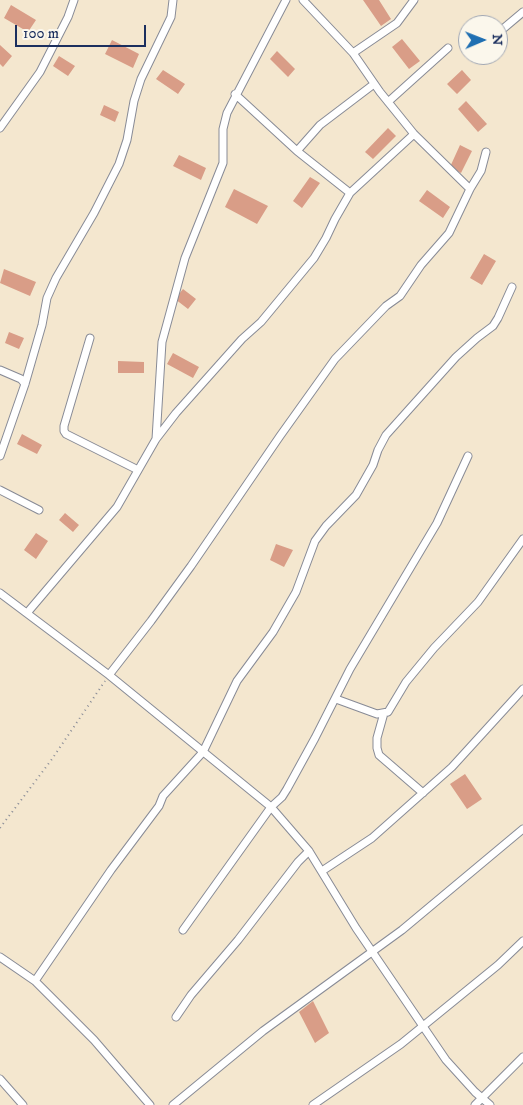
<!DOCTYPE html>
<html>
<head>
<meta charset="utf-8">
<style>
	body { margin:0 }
	#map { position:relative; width:523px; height:1105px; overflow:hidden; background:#f4e7cf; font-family:"IM FELL DW Pica",serif }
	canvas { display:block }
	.north { position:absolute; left:458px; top:15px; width:50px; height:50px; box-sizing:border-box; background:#fbf7ec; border:1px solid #a1a7b3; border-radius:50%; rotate:89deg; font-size:14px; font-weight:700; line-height:20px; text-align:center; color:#1b2f5e }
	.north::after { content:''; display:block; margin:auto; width:18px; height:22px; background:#1f6fb2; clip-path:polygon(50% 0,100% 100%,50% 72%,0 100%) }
	.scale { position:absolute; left:15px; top:25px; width:131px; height:22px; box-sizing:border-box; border:2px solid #1b2f5e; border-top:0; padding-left:6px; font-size:15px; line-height:18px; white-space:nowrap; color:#1b2f5e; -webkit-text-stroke:4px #fbf7ec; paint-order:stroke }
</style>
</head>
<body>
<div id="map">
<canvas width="523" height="1105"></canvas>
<div class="north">N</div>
<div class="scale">100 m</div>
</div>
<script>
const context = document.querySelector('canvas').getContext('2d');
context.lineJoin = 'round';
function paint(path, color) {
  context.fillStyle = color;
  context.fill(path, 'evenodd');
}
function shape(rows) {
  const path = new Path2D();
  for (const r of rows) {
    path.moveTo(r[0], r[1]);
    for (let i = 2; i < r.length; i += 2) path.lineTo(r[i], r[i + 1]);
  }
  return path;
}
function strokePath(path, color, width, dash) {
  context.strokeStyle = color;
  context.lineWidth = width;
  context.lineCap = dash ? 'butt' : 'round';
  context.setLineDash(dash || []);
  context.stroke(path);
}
const building = shape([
	[363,0,379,0,391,19,381,26],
	[11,5,36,20,28,32,4,18],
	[402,39,420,61,409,69,392,47],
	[112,40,139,54,133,68,105,54],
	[0,45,12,56,3,67,0,64],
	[277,51,295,69,288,77,270,59],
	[59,56,75,66,68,76,53,66],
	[163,70,185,84,178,94,156,79],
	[462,70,471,80,457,94,447,84],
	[466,101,487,124,478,132,458,109],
	[104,105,119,112,115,122,100,115],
	[388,128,396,136,373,159,365,152],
	[460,145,472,151,461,173,450,167],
	[179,155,206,168,201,180,173,166],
	[310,177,320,183,302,208,293,201],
	[234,189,268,206,257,224,225,207],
	[427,190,450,207,443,218,419,201],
	[484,254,496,261,482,285,470,278],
	[4,269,36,282,30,296,0,283],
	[183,289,196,299,188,309,175,299],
	[9,332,24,338,19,349,5,343],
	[173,353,199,367,193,378,167,364],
	[118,361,144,362,144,373,118,373],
	[22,434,42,445,37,454,17,444],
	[65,513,79,525,73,532,59,520],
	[36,533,48,541,36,559,24,550],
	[276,544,293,550,284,567,270,560],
	[465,774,482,799,467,809,450,784],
	[313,1001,329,1033,315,1043,299,1012]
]);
const path = shape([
	[0,828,52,759,105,681]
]);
const minor = shape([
	[303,0,353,53,380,92,414,134,470,189],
	[498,33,523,12],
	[353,53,397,23,414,0],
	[235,94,297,151,320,125,374,84],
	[388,102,448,48],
	[0,128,40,72,68,17,74,0],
	[297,151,350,193],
	[90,338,64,426,64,431,66,434,138,470],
	[0,370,21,379,25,384],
	[156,439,162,342,185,258,223,163,223,129,227,113,286,0],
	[0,456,25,384,42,325,47,298,56,278,94,213,119,164,127,140,134,101,141,79,171,17,173,0],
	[0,490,39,510],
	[0,593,109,675,271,807,309,851,356,928,446,1060,475,1092,490,1105],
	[27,613,117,507,156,439,176,413,242,339,261,322,314,258,326,238,335,219,350,193,414,134],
	[109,675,151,621,191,566,280,436,335,359,386,306,400,296,421,265,449,233,470,189,481,171,486,152],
	[336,699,377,714,388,712,406,682,434,648,478,602,523,539],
	[384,713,377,738,377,748,379,755,423,793],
	[322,871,372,838,452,767,523,689],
	[183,930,271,807,282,797,287,789,315,738,350,669,437,523,468,456],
	[0,957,35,981,94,1040,150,1105],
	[35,981,111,870,159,806,163,796,203,752,237,681,273,632,296,592,315,541,326,526,356,495,373,465,378,450,386,435,456,357,477,338,493,326,498,318,512,287],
	[176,1017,191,995,238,940,298,862,309,851],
	[0,1079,23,1105],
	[173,1105,263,1031,402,930,523,829],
	[313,1105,401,1044,498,965,523,941],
	[475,1105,523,1057]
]);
paint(building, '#d99d87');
strokePath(minor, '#888b96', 9);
strokePath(path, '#888b96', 2, [1, 4]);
strokePath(minor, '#fff', 7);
</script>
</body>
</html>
